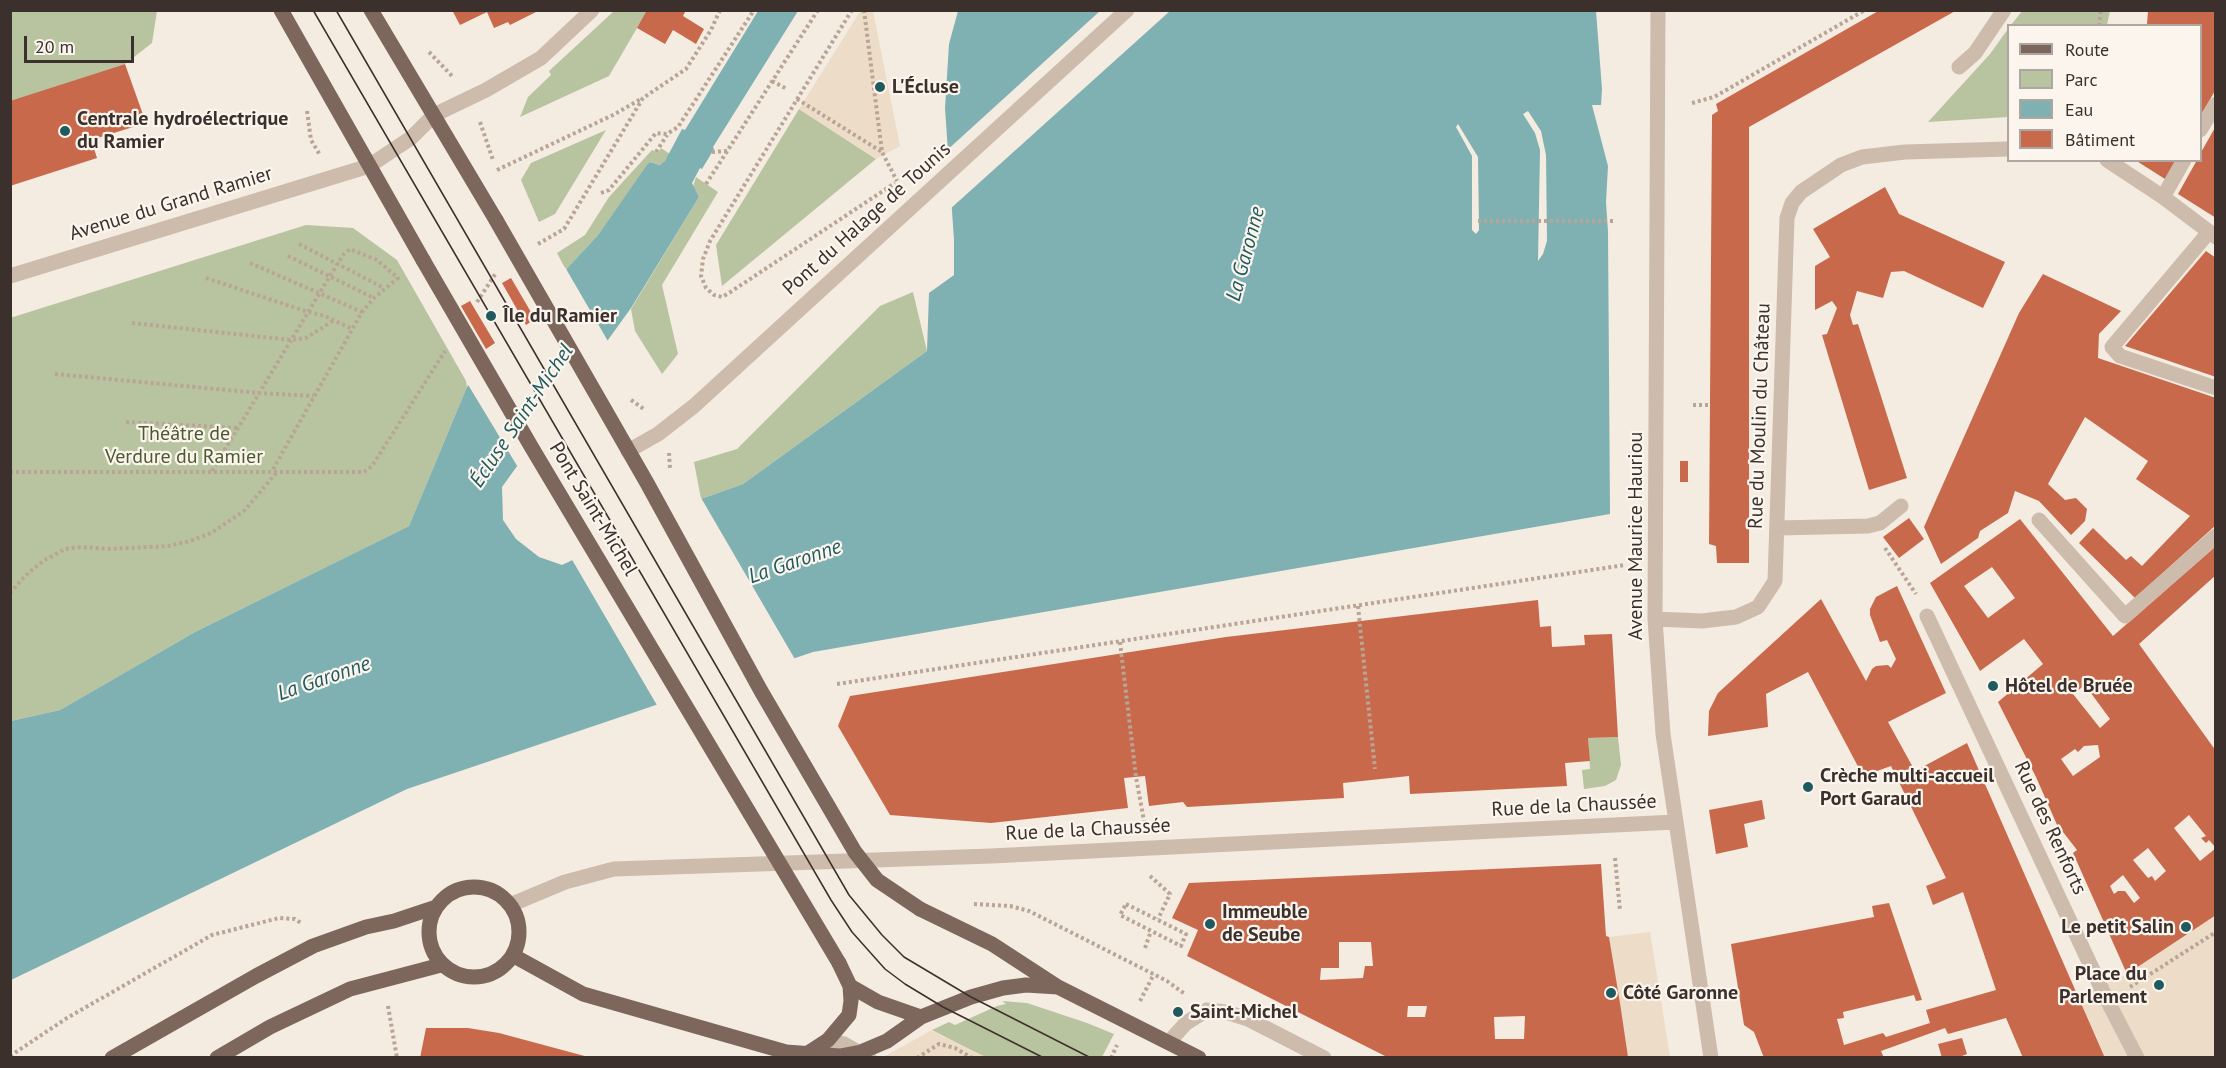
<!DOCTYPE html>
<html>
<head>
<meta charset="utf-8">
<style>
	body { margin:0 }
	#map { position:relative; width:2226px; height:1068px; overflow:hidden; background:#f4ebe1; font-family:"PT Sans",sans-serif }
	canvas { display:block }
	.frame { position:absolute; inset:0; border:12px solid #3b302b; pointer-events:none }
	.legend { position:absolute; left:2007px; top:24px; width:195px; height:138px; box-sizing:border-box; background:#fbf5ee; border:2px solid #aea6a0; margin:0; padding:8px 10px; list-style:none; font-size:18px; color:#3b302b }
	.legend li { display:flex; align-items:center; gap:12px; height:30px }
	.legend b { width:30px; border:2px solid #aea6a0 }
	.scale { position:absolute; left:24px; top:36px; width:110px; height:27px; box-sizing:border-box; border:3px solid #3b302b; border-top:0; padding-left:8px; font-size:18px; line-height:21px; white-space:nowrap; color:#3b302b; -webkit-text-stroke:4px #fbf5ee; paint-order:stroke }
</style>
</head>
<body>
<div id="map">
<canvas width="2226" height="1068"></canvas>
<div class="frame"></div>
<ul class="legend">
<li><b style="height:8px;background:#7d675c"></b>Route</li>
<li><b style="height:16px;background:#b8c4a0"></b>Parc</li>
<li><b style="height:16px;background:#7fb0b2"></b>Eau</li>
<li><b style="height:16px;background:#c8694b"></b>Bâtiment</li>
</ul>
<div class="scale">20 m</div>
</div>
<script>
const context = document.querySelector('canvas').getContext('2d');
context.lineJoin = 'round';
function paint(path, color) {
  context.fillStyle = color;
  context.fill(path, 'evenodd');
}
function shape(rows) {
  const path = new Path2D();
  for (const r of rows) {
    if (r.length === 3) {
      path.moveTo(r[0] + r[2], r[1]);
      path.arc(r[0], r[1], r[2], 0, 2 * Math.PI);
      continue;
    }
    path.moveTo(r[0], r[1]);
    for (let i = 2; i < r.length; i += 2) path.lineTo(r[i], r[i + 1]);
  }
  return path;
}
function strokePath(path, color, width, dash) {
  context.strokeStyle = color;
  context.lineWidth = width;
  context.lineCap = dash ? 'butt' : 'round';
  context.setLineDash(dash || []);
  context.stroke(path);
}
function drawText(font, color, halo, rows, align = 'center') {
  context.font = font + ' "PT Sans",sans-serif';
  context.lineWidth = 4.5;
  context.setLineDash([]);
  context.textBaseline = 'middle';
  context.strokeStyle = halo;
  context.fillStyle = color;
  for (const [text, x, y, turn = 0] of rows) {
    context.save();
    context.translate(x, y);
    context.rotate((+turn || 0) * Math.PI / 180);
    context.textAlign = isNaN(turn) ? turn : align;
    if (halo) context.strokeText(text, 0, 0);
    context.fillText(text, 0, 0);
    context.restore();
  }
}
const green = shape([
	[10,11,157,11,152,43,125,64,11,101],
	[614,11,647,11,609,76,520,117,528,97,551,75,549,71],
	[2022,11,2022,10,2110,11,2107,25,2011,25],
	[2008,29,2008,117,1928,122,1990,54],
	[799,109,876,159,722,286,716,245],
	[606,130,555,214,539,222,521,180,531,163],
	[661,148,670,154,665,161,661,165,650,162,598,235,566,270,557,253,585,235,609,197,652,150,658,153],
	[696,177,718,192,662,285,678,354,662,374,635,331,631,309,699,197,693,187],
	[306,225,353,228,397,260,466,381,467,387,409,526,195,632,60,710,11,721,10,318],
	[913,292,927,351,743,484,701,499,694,462,737,449,880,306],
	[1618,737,1621,765,1616,780,1605,786,1584,789,1582,770,1590,769,1588,738],
	[1002,1001,1027,1003,1087,1023,1114,1034,1102,1057,986,1058,932,1030,949,1022,955,1025,997,1006,1006,1004]
]);
const plaza = shape([
	[861,10,873,11,900,146,876,159,799,109],
	[2215,915,2215,1057,2105,1057,2078,996,2127,974],
	[1650,932,1670,1057,1628,1057,1609,937],
	[932,1030,932,1031,986,1057,886,1058,885,1056]
]);
const water = shape([
	[758,11,798,11,713,147,714,149,702,169,700,168,692,183,699,197,631,308,502,487,503,520,516,539,539,557,562,565,701,499,743,484,927,351,929,293,954,275,954,240,945,108,949,44,958,11,1596,11,1602,89,1601,105,1592,105,1608,166,1606,202,1608,232,1610,514,813,652,407,789,11,980,11,721,60,710,195,632,409,526,467,387,517,323,598,235,647,165,650,162,660,165,665,161,682,129,685,130],
	[1528,111,1541,131,1546,155,1547,241,1543,254,1538,261,1540,150,1535,133,1523,114],
	[1458,124,1478,157,1479,230,1476,234,1472,230,1472,156,1456,127]
]);
const pier = shape([
	[1100,11,1170,11,949,210,945,152],
	[565,267,609,343,519,469,467,383,515,321],
	[700,496,796,661,658,707,571,558]
]);
const building = shape([
	[452,10,540,10,510,25,508,22,494,28,487,12,460,25],
	[647,10,686,10,683,16,704,29,696,44,673,30,665,44,637,28],
	[1880,10,1957,10,1749,127,1749,563,1717,563,1716,546,1709,544,1712,115,1718,111,1716,104],
	[2148,10,2216,10,2216,89,2200,117,2200,26,2147,25],
	[125,64,146,123,91,140,97,158,10,186,10,101],
	[2216,126,2216,218,2178,194,2197,160,2200,160,2200,154],
	[2135,160,2176,160,2165,179],
	[1885,187,1899,214,2005,262,1983,308,1904,271,1891,272,1883,298,1857,291,1850,315,1853,325,1858,324,1907,478,1869,490,1822,335,1827,334,1837,308,1832,301,1815,310,1815,266,1830,257,1813,229],
	[2206,251,2216,258,2216,377,2125,346],
	[2043,274,2121,311,2099,334,2098,358,2216,398,2216,525,2135,598,2079,543,2093,528,2126,560,2131,556,2142,566,2190,516,2136,479,2148,461,2085,417,2048,484,2065,500,2076,498,2087,509,2085,521,2071,535,2039,501,2015,491,2008,513,1980,531,1978,538,1941,564,1924,527,2019,313],
	[511,278,535,319,526,325,502,283],
	[470,301,495,343,486,349,461,306],
	[1680,461,1688,461,1688,482,1680,482],
	[1909,518,1924,539,1899,558,1883,537],
	[2020,519,2113,636,2216,546,2216,575,2139,644,2216,751,2216,848,2209,840,2206,843,2201,838,2206,836,2189,815,2174,828,2200,861,2216,848,2216,915,2127,974,2073,853,2077,850,2063,832,2061,834,2036,777,1998,702,2043,664,2024,639,1980,671,1930,583],
	[1992,567,2015,598,1988,618,1964,586],
	[2085,685,2110,719,2100,728,2073,694],
	[2098,745,2100,757,2073,776,2061,759,2075,749,2078,752,2084,746],
	[2148,848,2166,871,2155,881,2152,876,2148,878,2133,860],
	[2123,875,2140,898,2134,903,2125,891,2118,891,2114,894,2110,886],
	[1897,586,1946,693,1888,722,1915,771,1967,743,2105,1058,2023,1058,2006,1018,1948,1034,1945,1028,1881,1051,1884,1058,1764,1058,1754,1032,1744,1025,1731,944,1874,917,1872,906,1889,903,1922,1000,1916,1001,1914,995,1843,1012,1844,1018,1837,1019,1844,1045,1883,1033,1886,1037,1930,1023,1926,1010,1996,990,1963,892,1933,905,1926,886,1946,878,1891,766,1863,776,1808,672,1766,694,1768,727,1708,736,1709,711,1718,693,1821,599,1866,681,1872,669,1876,666,1888,665,1891,668,1896,659,1887,640,1880,642,1870,615,1870,609,1876,597],
	[1538,600,1540,627,1551,626,1552,647,1585,645,1584,635,1612,634,1618,737,1588,738,1590,761,1565,763,1567,786,1410,794,1409,776,1343,783,1344,798,1187,807,1183,802,1149,806,1145,776,1124,778,1128,808,991,823,890,815,838,726,850,696,1226,637],
	[1762,800,1765,819,1744,824,1748,847,1716,854,1709,810],
	[1601,864,1606,936,1609,937,1620,1003,1628,1057,1626,1058,1389,1058,1187,956,1198,930,1172,918,1189,883],
	[1339,942,1371,942,1373,966,1365,966,1363,978,1320,980,1321,968,1339,968],
	[1408,1006,1427,1006,1425,1017,1407,1017],
	[1525,1016,1524,1039,1495,1039,1494,1017],
	[426,1028,468,1028,499,1033,592,1058,420,1058],
	[1962,1038,1967,1054,1957,1058,1942,1058,1938,1044]
]);
const path = shape([
	[852,10,710,241,703,259,701,276,706,288,714,295,722,297,729,293,895,183],
	[864,10,882,152,897,181],
	[2099,26,2101,10],
	[429,52,453,77],
	[772,81,787,89],
	[797,99,882,152],
	[1692,103,1714,97,1865,10],
	[307,111,311,140,320,155],
	[480,122,493,160],
	[656,152,667,135],
	[712,152,727,151],
	[497,170,613,115,641,99],
	[706,184,818,10],
	[601,193,609,190,656,133,667,134,678,127,754,10],
	[1478,221,1615,221],
	[299,244,384,288],
	[538,244,564,229,643,98,686,69,711,30,720,10],
	[288,256,374,298],
	[250,263,362,312],
	[206,278,308,312,325,316,352,329],
	[477,302,496,273],
	[132,323,291,340,306,338,334,320],
	[55,374,259,393,313,396],
	[1693,405,1710,405],
	[126,422,237,428],
	[212,471,333,271,344,254,350,249,377,260,398,278,374,298,362,312,272,471],
	[10,472,364,472,372,466,445,351],
	[1885,548,1916,594],
	[10,593,25,576,43,561,65,549,81,547,110,549,168,546,190,541,211,533,244,511,277,472],
	[1358,606,1375,769],
	[1120,642,1136,777,1144,821],
	[837,684,1625,565],
	[1615,858,1620,911],
	[1150,876,1170,894,1158,919],
	[974,904,1010,906,1029,911,1167,981,1185,994],
	[1126,904,1186,934,1181,946,1120,915,1126,904],
	[1145,948,1151,931],
	[2130,987,2216,932],
	[1140,1001,1154,974],
	[388,1006,397,1058],
	[10,1056,67,1018,212,935,279,918,295,919,301,923],
	[917,1058,939,1044,955,1048,972,1058],
	[1111,1058,1117,1045]
]);
const minor = shape([
	[1658,10,1655,619,1663,734,1711,1058],
	[1959,67,1975,53,2004,10],
	[2200,130,2216,104],
	[2107,160,2163,197,2216,237],
	[2163,197,2184,160],
	[2209,232,2112,347,2120,356,2216,388],
	[10,276,369,166,411,138,434,115,486,90,541,58,592,10],
	[628,451,658,434,694,406,1127,10],
	[2039,520,2125,616,2216,536],
	[1777,528,1868,526,1880,523,1901,506],
	[1927,616,2105,996,2137,1058],
	[1655,619,1702,621,1736,617,1758,607,1775,581,1787,218,1792,203,1801,192,1841,165,1862,157,1905,152,2008,149],
	[510,905,565,882,614,869,991,856,1675,822],
	[828,1040,844,1044,869,1058],
	[1169,1042,1186,1023,1207,1010,1226,1012,1248,1019,1324,1058]
]);
const major = shape([
	[281,10,423,260],
	[371,10,496,220],
	[474,932,45],
	[920,909,992,944,1058,987,1199,1058],
	[514,956,583,994,786,1052,840,1056,861,1052,887,1041,921,1017,971,997,1003,988,1026,985,1058,987],
	[839,963,850,986,878,1002,921,1017],
	[808,1053,828,1040,849,1015,851,1001,850,986],
	[112,1058,256,976,313,946,366,927,394,921,436,907],
	[217,1058,270,1027,350,989,441,965]
]);
const tram = shape([
	[313,10,831,900,852,932,885,969,905,984,943,1007,1044,1058],
	[336,10,849,895,882,935,904,957,971,997,1091,1058]
]);
const pathBridge = shape([
	[631,400,645,410],
	[669,453,670,469]
]);
const majorBridge = shape([
	[496,220,647,483,761,691,855,852,877,880,920,909],
	[423,260,532,448,839,963]
]);
const markers = [
	[880,87,6,"#1f5a5e"],
	[65,131,6,"#1f5a5e"],
	[491,316,6,"#1f5a5e"],
	[1993,686,6,"#1f5a5e"],
	[1808,787,6,"#1f5a5e"],
	[1210,924,6,"#1f5a5e"],
	[2186,927,6,"#1f5a5e"],
	[2159,985,6,"#1f5a5e"],
	[1611,993,6,"#1f5a5e"],
	[1178,1012,6,"#1f5a5e"]
];
const poiNames = [
	["L'Écluse",892,87],
	["Centrale hydroélectrique",77,119],
	["du Ramier",77,142],
	["Île du Ramier",503,316],
	["Hôtel de Bruée",2005,686],
	["Crèche multi-accueil",1820,776],
	["Port Garaud",1820,799],
	["Immeuble",1222,912],
	["de Seube",1222,935],
	["Le petit Salin",2174,927,"right"],
	["Place du",2147,974,"right"],
	["Parlement",2147,997,"right"],
	["Côté Garonne",1623,993],
	["Saint-Michel",1190,1012]
];
const streetNames = [
	["Avenue du Grand Ramier",171,204,-17],
	["Pont du Halage de Tounis",867,219,-42],
	["Rue du Moulin du Château",1760,416,-88],
	["Pont Saint-Michel",593,509,59],
	["Avenue Maurice Hauriou",1636,536,-90],
	["Rue de la Chaussée",1574,806,-3],
	["Rue des Renforts",2050,828,65],
	["Rue de la Chaussée",1088,830,-3]
];
const parkNames = [
	["Théâtre de",184,434],
	["Verdure du Ramier",184,457]
];
const waterNames = [
	["La Garonne",1246,254,-75],
	["Écluse Saint-Michel",522,416,-56],
	["La Garonne",795,562,-19],
	["La Garonne",324,679,-19]
];
paint(green, '#b8c4a0');
paint(plaza, '#ecdcc8');
paint(water, '#7fb0b2');
paint(pier, '#f4ebe1');
paint(building, '#c8694b');
strokePath(path, '#b9a596', 4, [3, 3]);
strokePath(minor, '#cdbbac', 15);
strokePath(major, '#7d675c', 15);
strokePath(tram, '#3b302b', 1.5);
strokePath(pathBridge, '#b9a596', 4, [3, 3]);
strokePath(majorBridge, '#7d675c', 15);
for (const [x, y, r, color] of markers) {
  const dot = new Path2D();
  dot.arc(x, y, r, 0, 2 * Math.PI);
  context.fillStyle = color;
  context.fill(dot);
  strokePath(dot, '#fbf5ee', 2);
}
drawText('bold 20px', '#3b302b', '#fbf5ee', poiNames, 'left');
drawText('20px', '#3b302b', '#fbf5ee', streetNames);
drawText('20px', '#4a5a2e', '#fbf5ee', parkNames);
drawText('italic 21px', '#1f5a5e', '#fbf5ee', waterNames);
</script>
</body>
</html>
